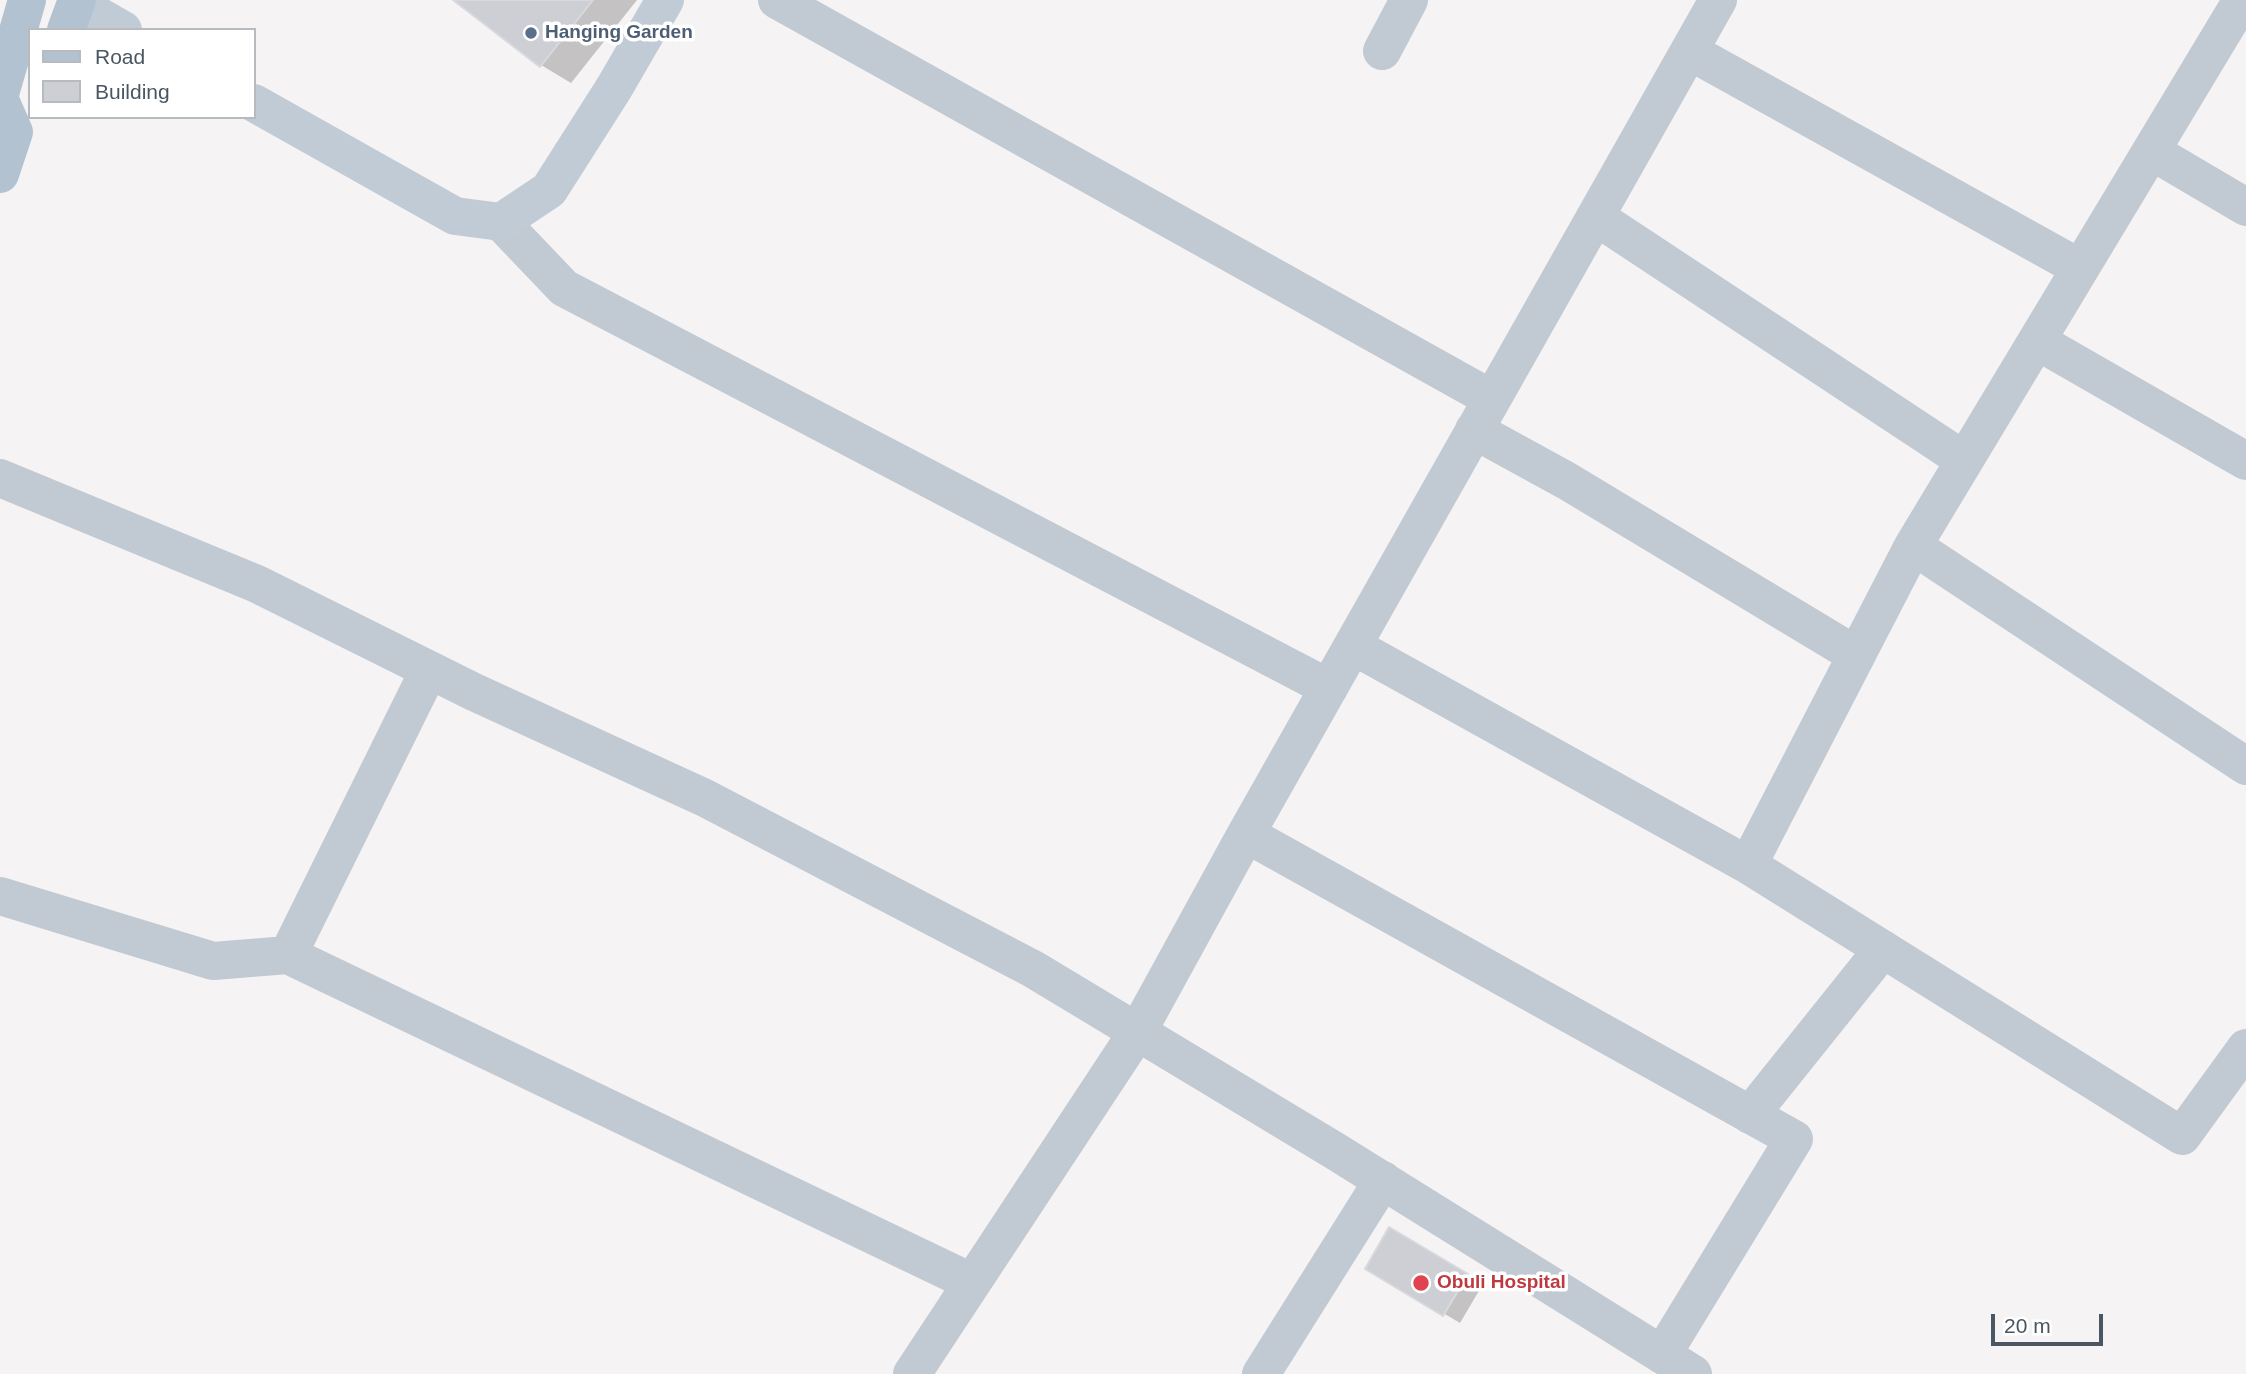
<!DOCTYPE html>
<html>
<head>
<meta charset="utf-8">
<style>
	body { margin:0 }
	#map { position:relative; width:2246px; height:1374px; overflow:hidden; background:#f5f3f3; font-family:Helvetica,sans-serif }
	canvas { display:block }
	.legend { position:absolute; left:28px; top:28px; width:228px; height:91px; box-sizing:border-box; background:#fff; border:2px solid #b7bbc0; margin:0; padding:9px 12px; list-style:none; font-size:21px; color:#4a5661 }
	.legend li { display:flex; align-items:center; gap:14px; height:35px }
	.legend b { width:35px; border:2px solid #b7bbc0 }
	.scale { position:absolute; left:1991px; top:1314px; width:112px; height:32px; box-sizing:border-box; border:4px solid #4a5661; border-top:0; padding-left:9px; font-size:21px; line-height:24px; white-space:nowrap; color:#4a5661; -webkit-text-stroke:5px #fff; paint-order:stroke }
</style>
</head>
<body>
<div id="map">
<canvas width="2246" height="1374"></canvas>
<ul class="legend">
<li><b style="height:9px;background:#b3c2d1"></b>Road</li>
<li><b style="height:19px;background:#cdcfd5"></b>Building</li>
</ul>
<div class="scale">20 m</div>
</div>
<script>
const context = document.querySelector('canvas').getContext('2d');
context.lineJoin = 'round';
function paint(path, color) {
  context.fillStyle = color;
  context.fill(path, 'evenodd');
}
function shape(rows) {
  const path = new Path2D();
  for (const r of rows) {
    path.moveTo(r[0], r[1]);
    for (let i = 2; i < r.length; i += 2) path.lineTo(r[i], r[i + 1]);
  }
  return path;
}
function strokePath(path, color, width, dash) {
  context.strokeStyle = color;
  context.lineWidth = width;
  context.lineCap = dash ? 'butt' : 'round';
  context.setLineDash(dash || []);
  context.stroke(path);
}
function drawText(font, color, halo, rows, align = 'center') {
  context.font = font + ' Helvetica,sans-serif';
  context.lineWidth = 7;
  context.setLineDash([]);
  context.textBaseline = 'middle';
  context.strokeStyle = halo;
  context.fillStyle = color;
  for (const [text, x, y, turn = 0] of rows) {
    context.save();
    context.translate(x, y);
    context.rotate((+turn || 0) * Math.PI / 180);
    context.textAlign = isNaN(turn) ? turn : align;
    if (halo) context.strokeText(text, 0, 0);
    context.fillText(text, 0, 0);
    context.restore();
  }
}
const shadow = shape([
	[456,0,637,0,571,83,541,65],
	[1390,1229,1483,1284,1460,1323,1367,1268]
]);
const building = shape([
	[453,0,593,0,540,67,453,0],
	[1389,1227,1468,1274,1443,1316,1365,1269,1389,1227]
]);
const street = shape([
	[777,0,1492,399],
	[2242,0,1913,546,2246,766],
	[1382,51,1409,0],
	[1689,51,2080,268],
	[2151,151,2246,207],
	[1596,217,1964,460],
	[501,222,564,288,1329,688],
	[2037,341,2246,461],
	[1474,430,1567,481,1856,655],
	[0,478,257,584,474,692,705,798,1033,969,1335,1151,1693,1374],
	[1353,646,1748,865,1913,546],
	[429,670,288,955,971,1282],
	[1246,834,1794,1139,1662,1355],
	[1748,865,2182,1136,2246,1048],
	[0,896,213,961,288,955],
	[1750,1115,1883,949],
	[912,1374,1138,1031,1246,834,1718,0],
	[1261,1374,1383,1180]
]);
const secondary = shape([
	[76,3,123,30],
	[254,103,455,216,501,222,549,190,614,88,665,0]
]);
const primary = shape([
	[66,30,77,0],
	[0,94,27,0],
	[0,100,14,132,0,174]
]);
const markers = [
	[531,33,7,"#5c6f8a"],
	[1421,1283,9,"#e0444e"]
];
const serviceNames = [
	["Hanging Garden",545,33]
];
const healthNames = [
	["Obuli Hospital",1437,1283]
];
paint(shadow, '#0003');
paint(building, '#cdcfd5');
strokePath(building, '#d7d9de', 2);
strokePath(street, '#c1cad2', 38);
strokePath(secondary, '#c1cbd6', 38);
strokePath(primary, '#b3c2d1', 38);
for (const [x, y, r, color] of markers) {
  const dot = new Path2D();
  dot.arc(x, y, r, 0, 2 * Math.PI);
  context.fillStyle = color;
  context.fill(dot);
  strokePath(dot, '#fff', 2.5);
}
drawText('bold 19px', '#4e5e75', '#fff', serviceNames, 'left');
drawText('bold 19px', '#be3a42', '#fff', healthNames, 'left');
</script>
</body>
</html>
